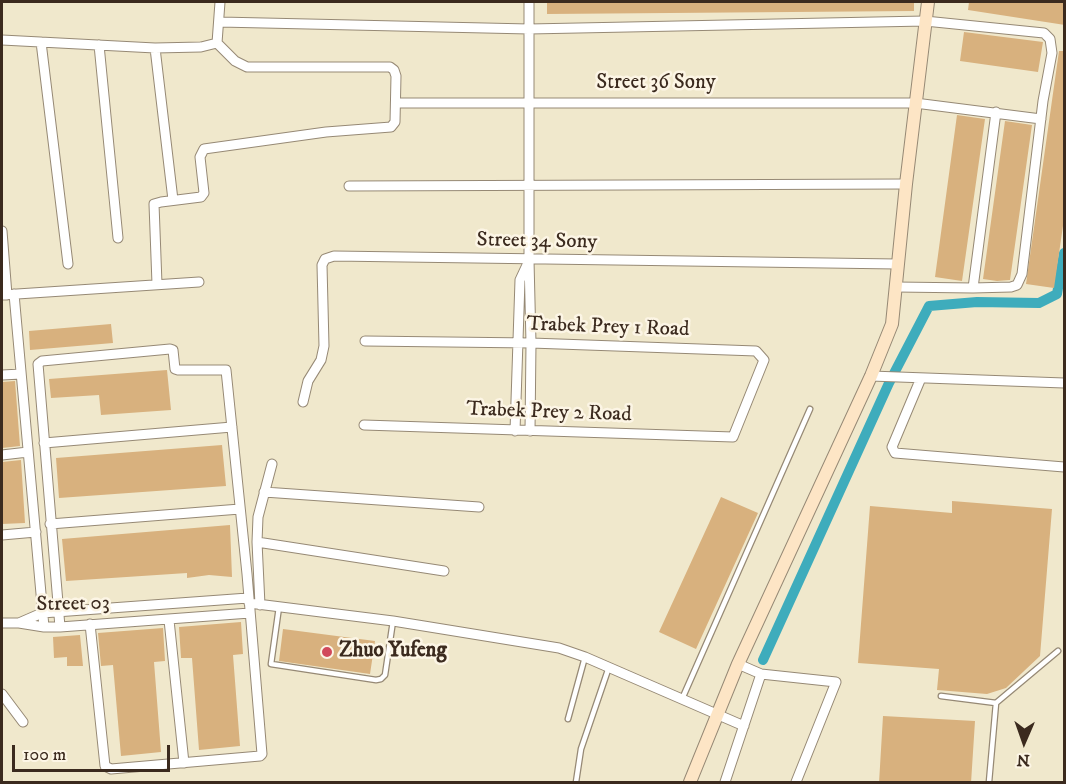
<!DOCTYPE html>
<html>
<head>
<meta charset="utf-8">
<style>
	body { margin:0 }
	#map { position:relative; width:1066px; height:784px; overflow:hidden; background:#f0e8cc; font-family:"IM FELL DW Pica",serif }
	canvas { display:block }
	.frame { position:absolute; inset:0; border:3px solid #3b2a1e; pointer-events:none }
	.north { position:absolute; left:994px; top:712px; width:60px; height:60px; -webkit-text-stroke:4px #fcf5e5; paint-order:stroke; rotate:182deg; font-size:16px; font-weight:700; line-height:24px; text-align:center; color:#3b2a1e }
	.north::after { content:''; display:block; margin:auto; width:21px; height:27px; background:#3b2a1e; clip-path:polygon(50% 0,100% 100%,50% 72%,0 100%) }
	.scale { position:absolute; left:12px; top:745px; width:158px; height:27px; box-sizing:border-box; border:3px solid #3b2a1e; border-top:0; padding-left:8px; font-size:18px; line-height:21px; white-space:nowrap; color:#3b2a1e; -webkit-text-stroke:4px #fcf5e5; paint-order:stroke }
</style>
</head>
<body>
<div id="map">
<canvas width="1066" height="784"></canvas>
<div class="frame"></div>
<div class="north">N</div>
<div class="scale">100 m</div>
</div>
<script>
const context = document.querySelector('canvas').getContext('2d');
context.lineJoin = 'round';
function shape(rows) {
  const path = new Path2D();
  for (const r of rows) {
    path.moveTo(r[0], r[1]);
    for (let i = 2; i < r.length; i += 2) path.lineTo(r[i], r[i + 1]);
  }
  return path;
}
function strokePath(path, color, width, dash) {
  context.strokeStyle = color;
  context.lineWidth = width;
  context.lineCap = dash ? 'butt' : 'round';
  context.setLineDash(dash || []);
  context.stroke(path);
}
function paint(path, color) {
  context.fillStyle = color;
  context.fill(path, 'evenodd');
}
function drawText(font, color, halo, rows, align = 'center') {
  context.font = font + ' "IM FELL DW Pica",serif';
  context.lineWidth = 5;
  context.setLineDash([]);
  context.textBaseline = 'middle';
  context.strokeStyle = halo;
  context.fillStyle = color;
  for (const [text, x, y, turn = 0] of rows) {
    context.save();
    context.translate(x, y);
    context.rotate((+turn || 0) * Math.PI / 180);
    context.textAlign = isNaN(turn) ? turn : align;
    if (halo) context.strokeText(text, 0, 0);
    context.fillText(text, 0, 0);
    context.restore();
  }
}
const canal = shape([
	[763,660,889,383,929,306,977,302,1039,303,1057,294,1064,253]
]);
const building = shape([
	[547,2,914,2,914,11,547,14],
	[969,2,1065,2,1065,25,968,10],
	[964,32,1043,42,1038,72,960,61],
	[1059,51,1065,51,1065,212,1054,288,1026,284],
	[957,115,985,119,962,281,935,277],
	[1005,121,1032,125,1010,280,997,281,983,279],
	[111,324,113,343,30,350,29,331],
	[167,370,171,410,101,415,99,395,51,398,49,379],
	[15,381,20,446,2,448,2,382],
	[222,445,226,486,59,498,56,458],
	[21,460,25,523,2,524,2,462],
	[721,497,758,513,696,649,659,632],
	[952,501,1052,509,1040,656,1006,688,987,694,937,690,939,669,858,663,870,506,952,513],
	[230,525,232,577,209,575,187,578,187,573,66,581,62,539],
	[241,622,243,654,233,655,240,746,199,750,192,658,181,658,179,627],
	[163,628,165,661,154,662,161,752,121,756,113,665,101,666,98,633],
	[283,629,375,641,370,674,279,661],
	[80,635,83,666,67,666,67,657,54,658,53,637],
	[883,716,975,721,971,783,879,783]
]);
const lane = shape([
	[279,607,271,664,376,680,381,679,385,675,393,621],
	[941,696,996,703],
	[682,699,810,409],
	[568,719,585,657],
	[576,782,581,749,609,667],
	[989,782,996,703,1058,651]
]);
const street = shape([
	[529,2,529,260,531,343,530,431],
	[220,22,529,29,925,21,1044,33,1050,39,1052,53,1043,101,1022,274,1017,285,1011,287,973,288,896,287],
	[2,40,155,48,201,47,217,43],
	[41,42,68,264],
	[217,43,220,2],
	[99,45,118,238],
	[155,48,173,200],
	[396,103,915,103,1041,119],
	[349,186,906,184],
	[2,231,7,295],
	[157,284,154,204,161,202,201,197,204,193,200,157,204,149,326,132,391,127,395,122,396,76,394,70,390,67,247,67,235,61,217,43],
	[973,288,996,112],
	[14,294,44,627],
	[2,295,199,282],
	[2,375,21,374],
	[871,376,1064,383],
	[921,378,892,447,895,453,1064,467],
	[303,402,308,381,321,360,324,346,322,265,325,259,334,256,897,264],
	[364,425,733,437,764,360,756,351,531,343,365,341],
	[515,431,520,280,527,265],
	[44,443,232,427],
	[2,455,28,452],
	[264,492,479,507],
	[50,524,240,509],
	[2,535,36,532],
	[257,542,444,571],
	[249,603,393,621,559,648,585,657,744,726],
	[260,605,257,542,258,517,272,464],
	[169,620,184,763],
	[2,623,19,623,44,627,60,627,250,613],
	[19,623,42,613,248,598],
	[60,627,38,364,42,361,170,349,173,350,175,369,178,370,226,370,247,574,262,754,260,756,111,769,105,766,90,624],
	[738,664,761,674,836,682,796,782],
	[2,694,23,722],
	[725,782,761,674]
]);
const secondary = shape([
	[690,782,738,664,871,376,892,324,906,184,928,2]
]);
const markers = [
	[327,652,6,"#d1495b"]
];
const streetNames = [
	["Street 36 Sony",656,84],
	["Street 34 Sony",537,242,1],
	["Trabek Prey 1 Road",608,328,2],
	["Trabek Prey 2 Road",549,413,2],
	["Street 03",73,605,-1]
];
const poiNames = [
	["Zhuo Yufeng",339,652]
];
strokePath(canal, '#3eacbc', 10);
paint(building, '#d8b17e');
strokePath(lane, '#968975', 7);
strokePath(street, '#968975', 11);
strokePath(secondary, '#968975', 14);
strokePath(lane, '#fff', 4.5);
strokePath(street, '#fff', 9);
strokePath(secondary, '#fde5c5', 12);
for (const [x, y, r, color] of markers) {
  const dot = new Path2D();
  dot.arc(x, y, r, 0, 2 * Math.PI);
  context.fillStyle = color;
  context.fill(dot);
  strokePath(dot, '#fcf5e5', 2);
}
drawText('21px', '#3b2a1e', '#fcf5e5', streetNames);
drawText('bold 21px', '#3b2a1e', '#fcf5e5', poiNames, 'left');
</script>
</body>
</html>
